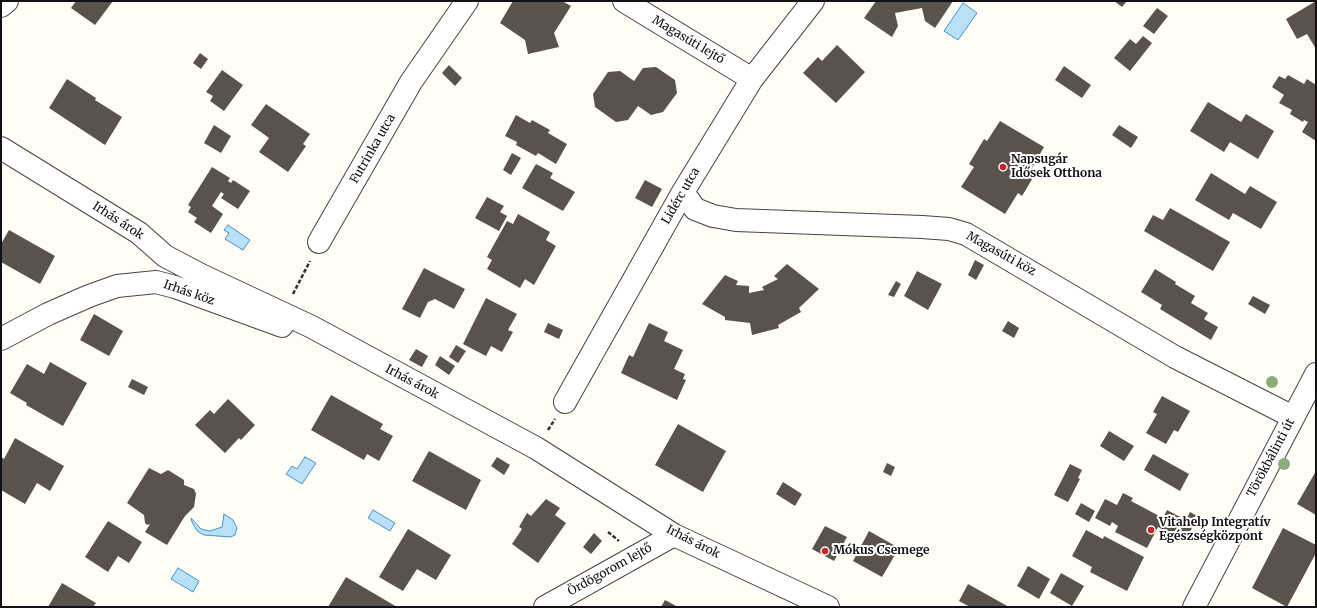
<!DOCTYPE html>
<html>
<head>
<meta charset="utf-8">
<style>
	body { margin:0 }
	#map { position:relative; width:1317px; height:608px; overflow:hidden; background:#fffdf5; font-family:Merriweather,serif }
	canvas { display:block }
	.frame { position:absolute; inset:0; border:2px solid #111; pointer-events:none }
</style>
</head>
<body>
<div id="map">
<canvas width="1317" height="608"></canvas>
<div class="frame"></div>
</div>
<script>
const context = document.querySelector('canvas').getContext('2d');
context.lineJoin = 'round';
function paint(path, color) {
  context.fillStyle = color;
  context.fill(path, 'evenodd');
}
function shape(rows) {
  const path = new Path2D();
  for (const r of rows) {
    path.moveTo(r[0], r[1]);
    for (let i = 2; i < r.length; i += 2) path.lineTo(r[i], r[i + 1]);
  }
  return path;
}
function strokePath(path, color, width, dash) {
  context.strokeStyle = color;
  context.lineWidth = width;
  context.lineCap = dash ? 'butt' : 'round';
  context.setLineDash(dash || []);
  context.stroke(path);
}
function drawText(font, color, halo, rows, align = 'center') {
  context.font = font + ' Merriweather,serif';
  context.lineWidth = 4;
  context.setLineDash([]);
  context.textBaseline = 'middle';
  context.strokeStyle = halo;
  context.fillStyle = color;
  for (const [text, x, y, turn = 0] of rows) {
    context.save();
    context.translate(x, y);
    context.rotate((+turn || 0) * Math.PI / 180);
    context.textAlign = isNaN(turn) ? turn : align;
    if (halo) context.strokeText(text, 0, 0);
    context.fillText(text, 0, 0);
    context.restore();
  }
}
const water = shape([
	[963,3,977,13,958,40,944,31,963,3],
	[228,225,250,240,243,250,225,239,229,233,224,230,228,225],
	[305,457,316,463,302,484,286,474,292,466,297,469,305,457],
	[373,510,395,523,390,531,368,518,373,510],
	[224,514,233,520,237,528,235,535,231,537,204,535,197,531,192,522,191,518,201,529,210,531,222,527,224,514],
	[178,568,199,581,193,592,171,579,178,568]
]);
const building = shape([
	[76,1,113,1,95,25,71,8],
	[513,1,562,1,571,6,554,33,559,47,528,54,525,40,500,23],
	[876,1,953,1,935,28,925,21,922,8,895,13,898,26,892,37,864,18],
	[1114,1,1127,1,1122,7],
	[1316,1,1316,49,1307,34,1297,39,1286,19],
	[1157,8,1168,16,1154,34,1143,26],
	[1143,36,1152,43,1130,71,1114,58,1130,39,1136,44],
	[837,45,865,72,836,103,803,73,818,57,822,61],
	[200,53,208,59,201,69,193,63],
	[449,65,462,78,455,86,442,73],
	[1064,66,1091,85,1082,98,1055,80],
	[656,67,675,80,677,93,663,112,651,115,638,106,628,120,616,122,595,107,593,94,608,72,620,71,634,81,643,68],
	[222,70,243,85,224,111,210,101,213,96,206,92],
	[1288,75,1304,84,1307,79,1316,85,1316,141,1302,132,1308,122,1304,120,1303,122,1290,114,1292,110,1279,103,1284,95,1272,87,1279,76,1285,79],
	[67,79,96,98,95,100,122,117,105,145,49,108],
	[1208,102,1241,122,1246,114,1274,131,1258,159,1230,142,1224,152,1190,131],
	[266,104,310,134,303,144,306,146,288,172,259,152,269,138,251,125],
	[516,115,530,123,532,120,550,130,548,133,567,144,556,164,538,153,536,156,516,145,517,142,505,136],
	[1000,121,1044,147,1032,168,1037,171,1022,196,1018,193,1005,214,961,187,974,167,969,164,984,139,987,141],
	[214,125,231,136,221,153,204,143],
	[1119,125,1138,137,1131,148,1112,135],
	[512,153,521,158,511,175,503,170],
	[536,164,553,173,550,178,575,192,563,211,522,188],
	[212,167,230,178,228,181,231,183,233,180,250,191,238,209,221,198,224,194,221,192,212,206,223,214,211,233,194,222,197,218,188,212,191,207,188,205],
	[1211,173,1245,194,1250,186,1277,202,1261,229,1233,213,1229,220,1195,200],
	[645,180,662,189,652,207,635,198],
	[487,197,504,206,500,212,507,216,499,231,475,218],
	[1170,208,1230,242,1213,271,1144,231,1153,215,1163,220],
	[518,214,550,232,546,240,556,246,534,285,525,279,520,288,487,269,492,260,487,257,507,221,513,224],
	[9,230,55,256,40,284,1,262,1,244],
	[975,260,984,265,976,280,968,275],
	[787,264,819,289,799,308,801,312,778,325,779,328,752,335,750,323,725,320,725,317,702,304,725,275,738,281,736,285,749,286,749,293,764,290,762,287,778,279,774,276],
	[424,268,465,289,454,309,435,299,428,302,420,318,402,309],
	[1155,269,1176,282,1175,284,1195,296,1191,303,1208,313,1204,319,1218,327,1211,340,1160,309,1162,305,1141,292],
	[917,271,942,284,928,310,904,296],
	[896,281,901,284,894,297,888,295],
	[1253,296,1270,305,1265,314,1248,304],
	[486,298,517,314,508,330,513,332,502,352,491,346,486,356,463,344],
	[94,314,123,331,109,356,80,340],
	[1008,321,1019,328,1014,338,1002,331],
	[548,323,563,330,559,339,544,332],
	[649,323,668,332,664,341,683,350,674,369,685,374,683,379,686,380,677,400,621,373,629,355,633,357],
	[456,345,466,351,458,363,449,357],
	[416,349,428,356,422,367,409,360],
	[440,356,455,366,449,375,435,365],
	[50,362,87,383,63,426,26,405,27,403,10,393,27,364,44,374],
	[132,379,148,387,144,395,128,387],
	[331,395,383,424,380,429,393,436,379,461,367,454,364,460,311,430],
	[1162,396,1190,411,1178,432,1174,430,1166,444,1146,433,1157,414,1153,412],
	[228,399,255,425,241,440,239,438,225,453,195,425,210,410,214,414],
	[678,424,726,451,703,492,655,465],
	[1109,431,1134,446,1124,461,1100,446],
	[15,438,64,466,50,491,37,483,25,504,1,490,1,457,4,459],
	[429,451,481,480,466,510,412,481],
	[1153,454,1189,474,1180,491,1144,470],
	[497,457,510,465,504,475,491,466],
	[887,463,895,467,891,476,883,472],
	[1070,464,1082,470,1078,478,1080,479,1068,502,1054,495],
	[149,468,161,474,168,470,184,480,184,485,194,489,196,494,194,507,185,516,167,545,145,532,150,524,147,525,145,523,144,515,127,503],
	[1316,471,1316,515,1297,504],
	[783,482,802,494,795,506,776,494],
	[1123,493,1133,498,1131,501,1163,518,1167,510,1186,520,1190,512,1201,518,1197,526,1194,524,1185,541,1158,527,1147,548,1115,532,1118,526,1112,522,1110,526,1095,518,1105,499,1117,505],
	[546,499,560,508,555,515,566,523,538,563,512,544,522,529,519,527,527,513,531,516],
	[1081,503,1095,511,1089,522,1075,514],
	[108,521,142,542,129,563,118,556,108,572,85,557],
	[825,526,847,537,834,561,812,549],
	[1283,528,1316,545,1316,553,1287,607,1252,588],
	[408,529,451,555,436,580,417,569,403,591,379,577],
	[1086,530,1103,539,1104,536,1144,557,1127,591,1090,572,1092,567,1072,556],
	[869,531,899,548,882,577,853,561],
	[594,533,602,541,591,554,583,547],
	[1028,566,1050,579,1039,599,1017,586],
	[1061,573,1084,586,1072,606,1050,593],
	[346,577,397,607,328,607],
	[62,583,96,603,93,607,48,607],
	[968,584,1009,607,970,607,959,601],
	[665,600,678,607,661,607]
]);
const path = shape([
	[293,294,310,261],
	[548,430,555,419],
	[608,532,619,541]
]);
const minor = shape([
	[624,1,752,79],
	[1,6,7,1],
	[1,148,139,233,165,256,201,275,312,327,536,448,674,535,828,607],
	[683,192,695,209,713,216,736,220,922,227,949,229,966,234,1175,357,1293,417],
	[319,242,411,82,467,1],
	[1,339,48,314,89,296,117,286,156,282,175,287,282,326],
	[565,402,683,192,752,79,813,1],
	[545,607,674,535],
	[1194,607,1316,374]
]);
const trees = [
	[1272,382],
	[1284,464]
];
const markers = [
	[1003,167,4,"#c4262e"],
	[1151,530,4,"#c4262e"],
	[825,551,4,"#c4262e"]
];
const streetNames = [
	["Magasúti lejtő",688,40,31],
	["Futrinka utca",373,149,-60],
	["Lidérc utca",681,196,-60],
	["Irhás árok",118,221,33],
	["Magasúti köz",1001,254,29],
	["Irhás köz",189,293,19],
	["Irhás árok",412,382,28],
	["Törökbálinti út",1271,458,-62],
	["Irhás árok",693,542,27],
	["Ördögorom lejtő",610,570,-29]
];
const poiNames = [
	["Napsugár",1011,160],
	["Idősek Otthona",1011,174],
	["Vitahelp Integratív",1159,523],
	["Egészségközpont",1159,537],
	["Mókus Csemege",833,551]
];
paint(water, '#b9e0f7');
strokePath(water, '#3f96cf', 1);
paint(building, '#5a524d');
strokePath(minor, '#444', 24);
strokePath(path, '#333', 2.5, [4, 2]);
strokePath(minor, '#fff', 22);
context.fillStyle = '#8dad7f';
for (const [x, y] of trees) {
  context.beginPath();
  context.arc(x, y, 6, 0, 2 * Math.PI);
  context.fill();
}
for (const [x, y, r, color] of markers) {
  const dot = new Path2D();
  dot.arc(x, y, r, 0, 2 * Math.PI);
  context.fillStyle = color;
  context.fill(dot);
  strokePath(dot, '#fff', 1.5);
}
drawText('12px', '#111', '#fff', streetNames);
drawText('bold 12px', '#111', '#fff', poiNames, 'left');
</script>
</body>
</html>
